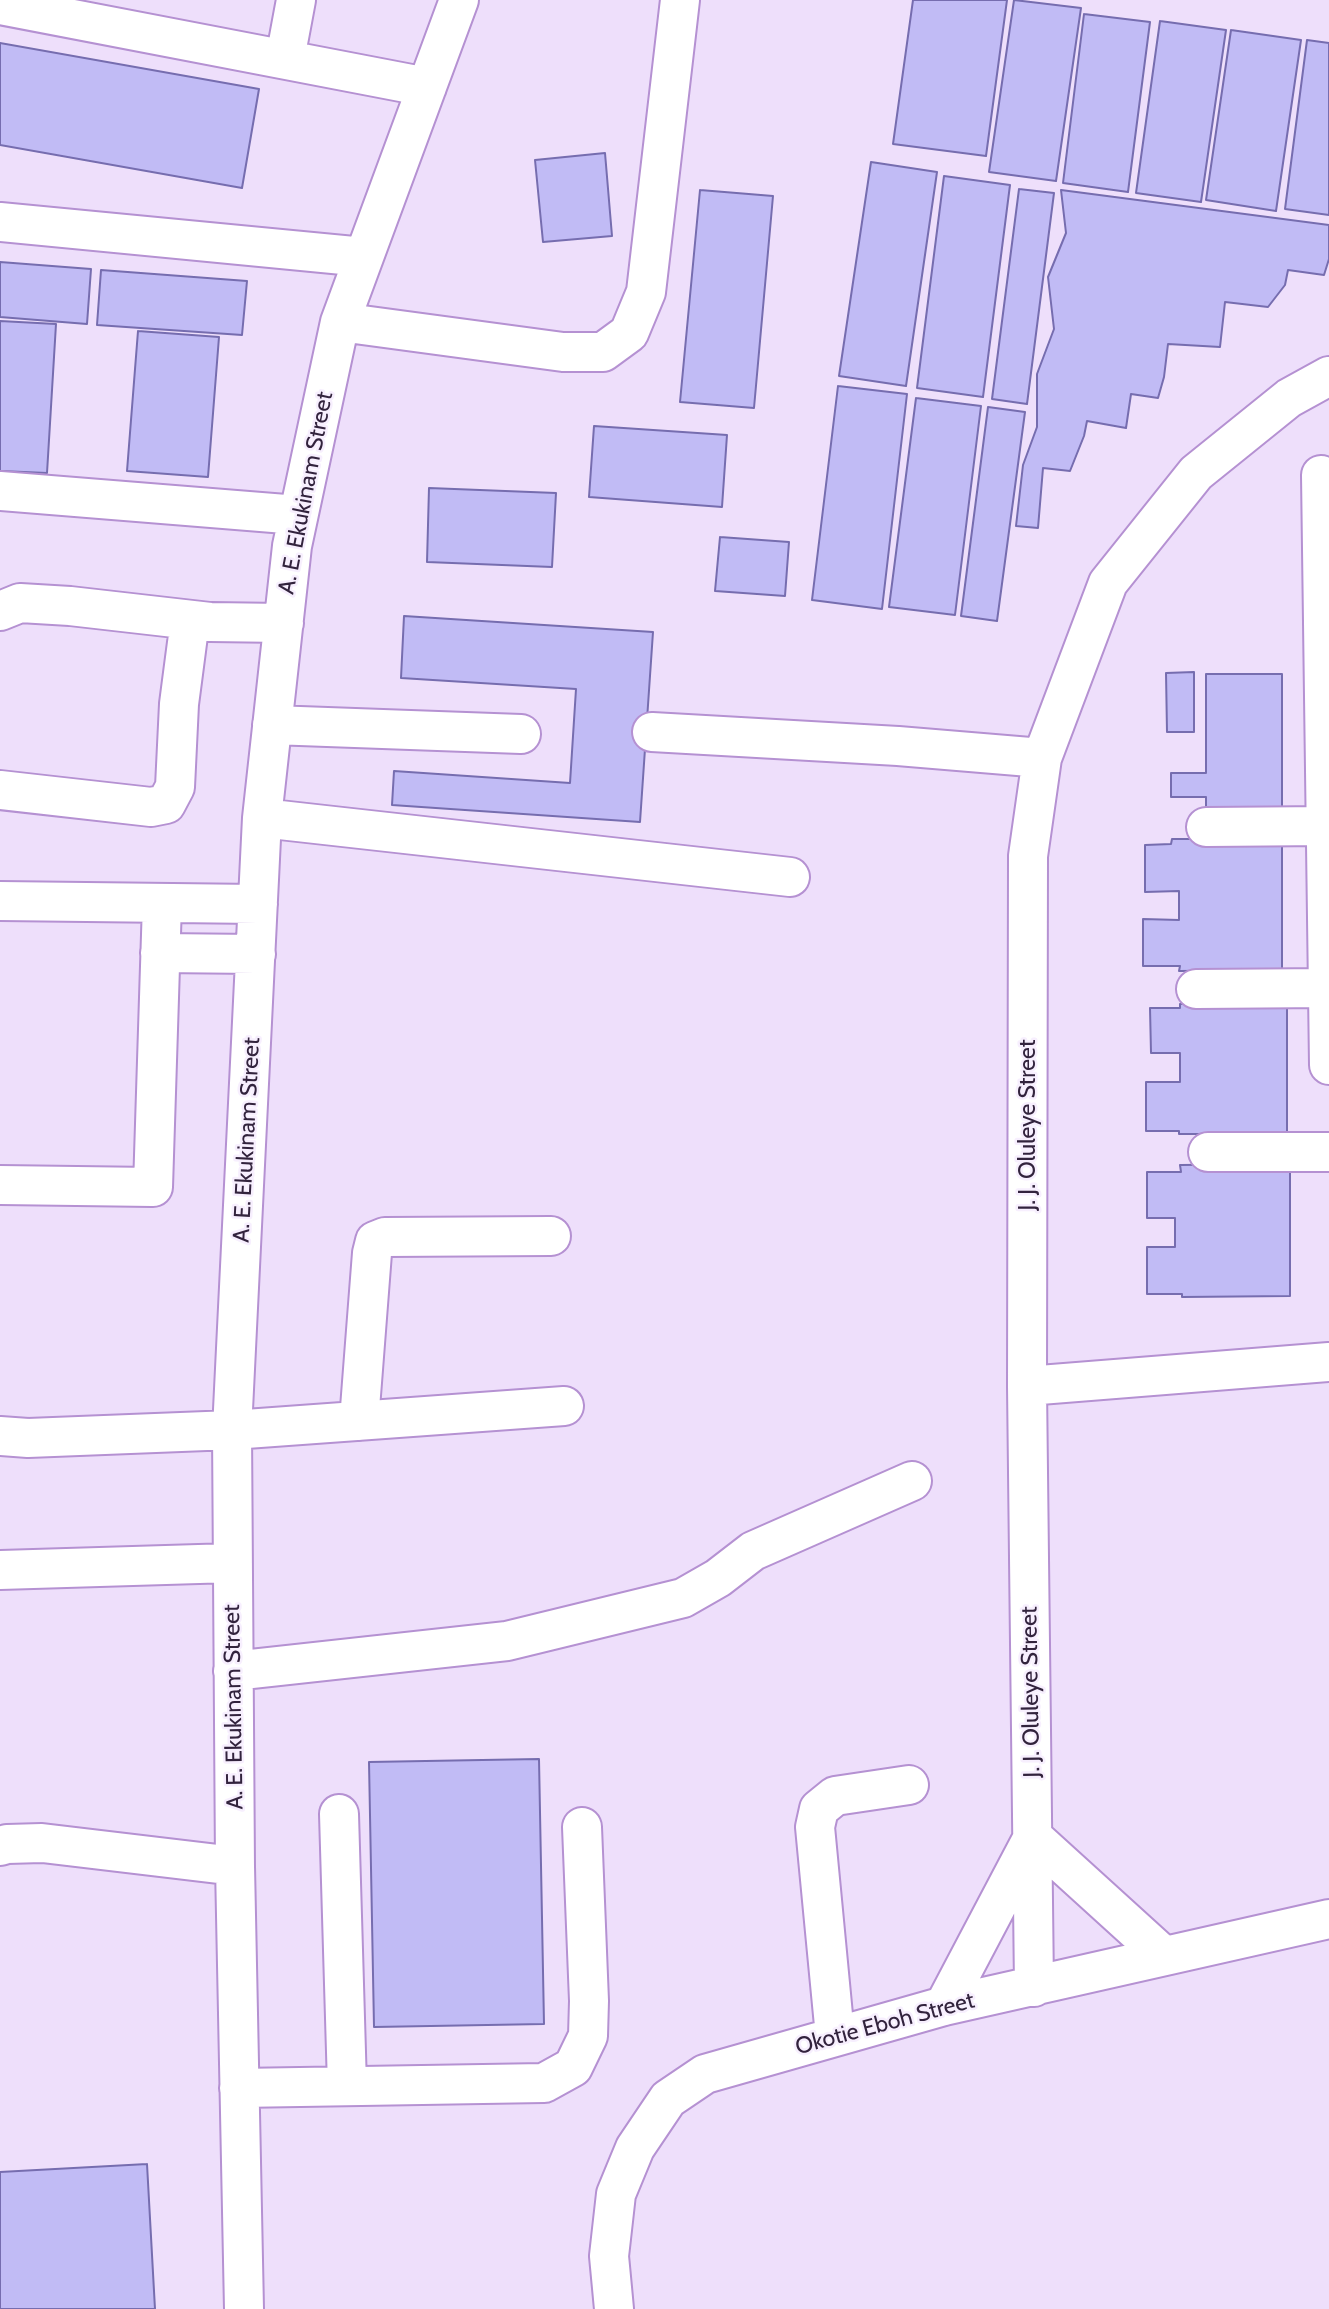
<!DOCTYPE html>
<html>
<head>
<meta charset="utf-8">
<style>
	body { margin:0 }
	canvas { display:block; background:#eedffb }
</style>
</head>
<body>
<canvas width="1329" height="2309"></canvas>
<script>
const context = document.querySelector('canvas').getContext('2d');
context.lineJoin = 'round';
function paint(path, color) {
  context.fillStyle = color;
  context.fill(path, 'evenodd');
}
function shape(rows) {
  const path = new Path2D();
  for (const r of rows) {
    path.moveTo(r[0], r[1]);
    for (let i = 2; i < r.length; i += 2) path.lineTo(r[i], r[i + 1]);
  }
  return path;
}
function strokePath(path, color, width, dash) {
  context.strokeStyle = color;
  context.lineWidth = width;
  context.lineCap = dash ? 'butt' : 'round';
  context.setLineDash(dash || []);
  context.stroke(path);
}
function drawText(font, color, halo, rows, align = 'center') {
  context.font = font + ' Cabin,sans-serif';
  context.lineWidth = 5;
  context.setLineDash([]);
  context.textBaseline = 'middle';
  context.strokeStyle = halo;
  context.fillStyle = color;
  for (const [text, x, y, turn = 0] of rows) {
    context.save();
    context.translate(x, y);
    context.rotate((+turn || 0) * Math.PI / 180);
    context.textAlign = isNaN(turn) ? turn : align;
    if (halo) context.strokeText(text, 0, 0);
    context.fillText(text, 0, 0);
    context.restore();
  }
}
const building = shape([
	[913,0,1007,0,986,156,893,144,913,0],
	[1014,0,1081,8,1056,181,989,172,1014,0],
	[1084,14,1150,22,1128,192,1063,183,1084,14],
	[1160,21,1226,30,1201,202,1136,193,1160,21],
	[1231,30,1301,40,1276,211,1206,200,1231,30],
	[1307,40,1329,43,1329,215,1285,209,1307,40],
	[0,43,259,89,242,188,0,145,0,43],
	[605,153,612,236,543,242,535,160,605,153],
	[871,162,937,172,906,386,839,376,871,162],
	[944,176,1010,185,983,397,917,388,944,176],
	[1019,189,1054,193,1027,404,992,399,1019,189],
	[700,190,773,196,754,408,680,402,700,190],
	[1061,190,1329,225,1329,259,1324,275,1288,270,1285,285,1268,307,1225,302,1220,347,1168,344,1164,377,1158,398,1131,394,1126,428,1087,421,1084,436,1070,471,1043,468,1038,528,1016,526,1023,465,1037,427,1037,374,1054,329,1048,277,1066,233,1061,190],
	[0,262,91,269,87,324,0,317,0,262],
	[101,270,247,281,242,335,97,325,101,270],
	[0,321,56,324,47,473,0,471,0,321],
	[138,331,219,337,208,477,127,471,138,331],
	[838,386,907,394,882,609,812,600,838,386],
	[916,398,981,406,955,615,889,607,916,398],
	[988,407,1025,412,997,621,961,616,988,407],
	[594,426,727,435,722,507,589,497,594,426],
	[429,488,556,493,552,567,427,562,429,488],
	[720,537,789,542,785,596,715,591,720,537],
	[404,616,653,632,640,822,392,805,394,771,570,783,576,689,401,678,404,616],
	[1194,672,1194,732,1167,732,1166,673,1194,672],
	[1206,674,1282,674,1282,810,1206,810,1206,797,1171,797,1171,773,1206,773,1206,674],
	[1172,839,1282,839,1282,970,1179,971,1180,966,1143,966,1143,919,1179,920,1179,891,1145,892,1145,845,1171,844,1172,839],
	[1287,1003,1287,1134,1179,1134,1179,1131,1146,1131,1146,1082,1180,1082,1180,1053,1151,1053,1150,1008,1180,1008,1180,1004,1287,1003],
	[1290,1164,1290,1296,1182,1297,1182,1294,1147,1294,1147,1247,1175,1247,1175,1218,1147,1218,1147,1172,1181,1172,1180,1165,1290,1164],
	[539,1759,544,2024,374,2027,369,1762,539,1759],
	[147,2164,155,2309,0,2309,0,2172,147,2164]
]);
const minor = shape([
	[0,5,427,87],
	[285,59,296,0],
	[0,222,364,257],
	[340,322,563,352,603,352,629,333,646,292,680,0],
	[1321,475,1329,1065],
	[0,491,298,515],
	[0,611,20,603,70,606,210,622,284,623],
	[272,725,521,734],
	[652,732,898,746,1042,758],
	[0,790,151,807,166,804,175,787,179,704,190,620],
	[262,818,790,877],
	[1206,827,1326,826],
	[0,901,258,904],
	[160,953,256,954],
	[1196,989,1328,988],
	[1208,1152,1329,1152],
	[0,1185,153,1187,162,903],
	[1027,1386,1329,1362],
	[359,1421,372,1253,375,1241,385,1237,551,1236],
	[0,1436,28,1438,232,1430,564,1406],
	[0,1570,232,1563],
	[233,1671,507,1641,683,1598,718,1578,753,1551,912,1481],
	[339,1814,347,2086],
	[0,1846,7,1844,42,1843,235,1866],
	[1034,1987,1027,1386,1028,856,1042,758,1108,583,1196,473,1289,398,1329,376],
	[944,2006,1033,1837,1164,1956],
	[835,2036,815,1827,819,1809,835,1796,909,1785],
	[239,2088,544,2083,573,2067,588,2036,589,2001,582,1827],
	[244,2309,235,1866,232,1430,262,818,292,546,340,322,459,0],
	[614,2309,609,2256,616,2194,635,2148,668,2099,705,2074,944,2006,1329,1919]
]);
const streetNames = [
	["A. E. Ekukinam Street",306,493,-79],
	["J. J. Oluleye Street",1028,1125,-90],
	["A. E. Ekukinam Street",247,1140,-87],
	["J. J. Oluleye Street",1031,1692,-91],
	["A. E. Ekukinam Street",234,1707,-91],
	["Okotie Eboh Street",885,2024,-15]
];
paint(building, '#c1bbf5');
strokePath(building, '#766daf', 2);
strokePath(minor, '#b591d2', 42);
strokePath(minor, '#fff', 38);
drawText('23px', '#32233d', '#f7effe', streetNames);
</script>
</body>
</html>
